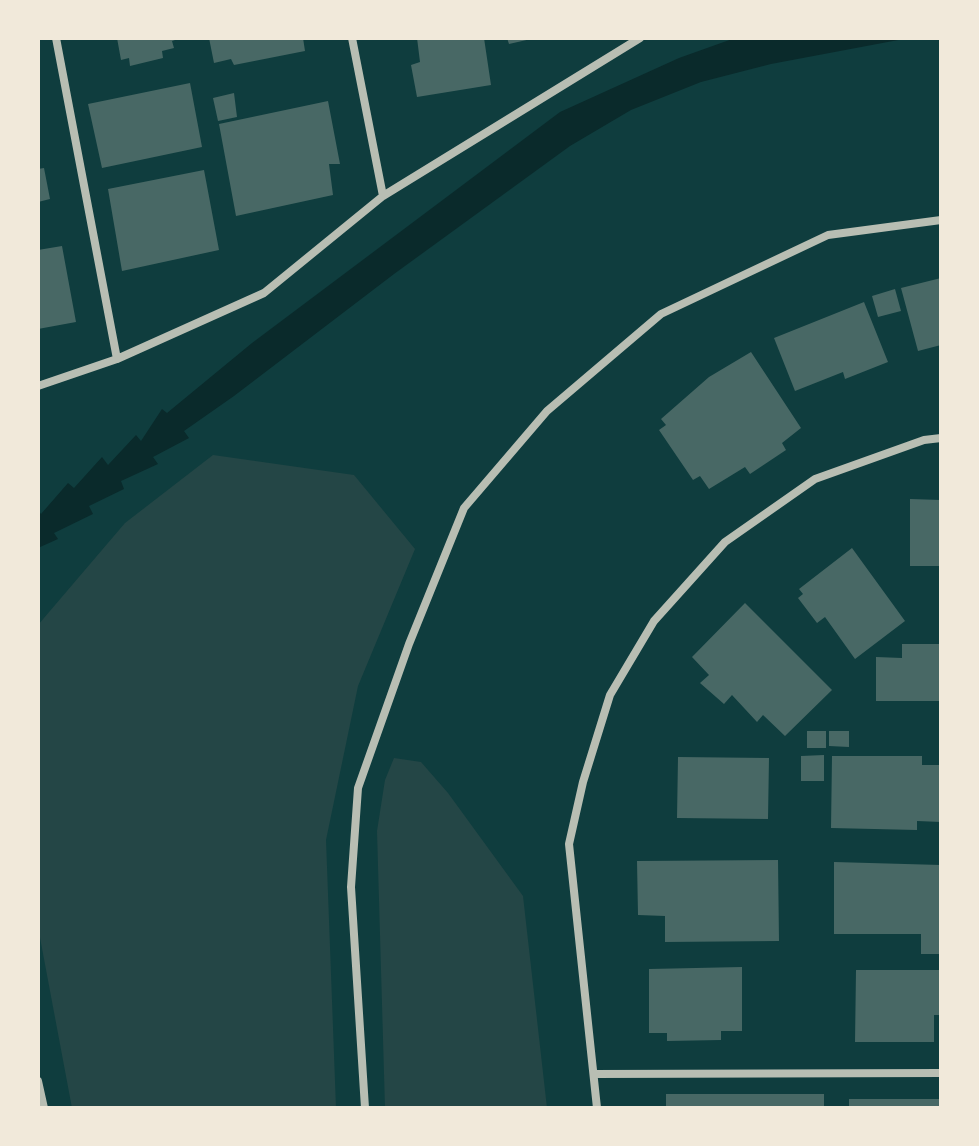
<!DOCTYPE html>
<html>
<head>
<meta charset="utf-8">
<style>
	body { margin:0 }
	#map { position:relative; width:979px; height:1146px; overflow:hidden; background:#0f3d3e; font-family:"Crimson Pro",serif }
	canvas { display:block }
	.frame { position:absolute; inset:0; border:40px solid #f1e9da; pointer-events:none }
</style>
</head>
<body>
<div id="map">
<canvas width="979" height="1146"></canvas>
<div class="frame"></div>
</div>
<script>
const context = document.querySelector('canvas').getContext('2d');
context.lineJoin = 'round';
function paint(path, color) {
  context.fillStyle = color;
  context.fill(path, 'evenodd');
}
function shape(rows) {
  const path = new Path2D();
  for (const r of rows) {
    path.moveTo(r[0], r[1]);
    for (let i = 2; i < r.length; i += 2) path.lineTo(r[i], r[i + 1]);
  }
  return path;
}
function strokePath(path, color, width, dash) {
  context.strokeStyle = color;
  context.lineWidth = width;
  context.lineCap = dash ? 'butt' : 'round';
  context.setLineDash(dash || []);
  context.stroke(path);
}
const green = shape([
	[213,455,354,475,415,549,358,686,326,840,336,1108,72,1108,38,927,38,625,125,523],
	[394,758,421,762,448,793,523,896,547,1108,385,1108,377,831,385,780]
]);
const water = shape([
	[735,38,909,38,771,64,701,82,631,110,570,146,394,274,234,396,184,431,189,438,153,457,158,464,121,481,124,489,89,506,93,514,54,533,58,539,38,548,38,510,41,514,68,483,74,488,102,457,108,465,136,435,141,441,162,409,167,413,252,343,560,112,679,58]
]);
const building = shape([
	[117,38,178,38,178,39,172,41,174,48,162,51,163,58,130,66,129,58,121,60],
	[209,38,303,38,305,51,234,65,231,59,214,63],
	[417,38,484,38,491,85,417,97,411,65,420,62],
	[507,38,531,38,531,39,509,44],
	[190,83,202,147,102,168,88,104],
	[234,93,237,117,218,121,213,98],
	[328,101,340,164,329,164,333,195,236,216,219,124],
	[44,168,50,199,38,202,38,169],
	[204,170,219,250,122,271,108,189],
	[62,246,76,322,38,329,38,250],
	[941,278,941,345,918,351,901,288],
	[895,289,901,311,878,317,872,296],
	[864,302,888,362,845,379,843,372,795,391,774,338],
	[751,352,801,428,782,443,786,450,750,474,745,467,709,489,700,476,693,480,659,430,666,425,661,419,709,377],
	[910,499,941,500,941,566,910,566],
	[852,548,905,621,855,659,825,617,817,623,798,598,803,594,799,589],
	[745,603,832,690,785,736,763,715,757,722,732,695,724,704,700,683,709,675,692,657],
	[902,644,941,644,941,701,876,701,876,657,902,658],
	[807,731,826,731,826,748,807,748],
	[829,731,849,731,849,747,829,746],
	[824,755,824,781,801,781,801,756],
	[832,756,922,756,922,765,941,765,941,822,917,821,917,830,831,828],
	[678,757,769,758,768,819,677,818],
	[778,860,779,941,665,942,665,916,638,915,637,861],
	[834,862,941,865,941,954,921,954,921,934,834,934],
	[742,967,742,1031,721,1031,721,1040,667,1041,667,1033,649,1033,649,969],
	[856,970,941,970,941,1015,934,1015,934,1042,855,1042],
	[666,1094,824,1094,824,1108,666,1108],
	[849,1099,941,1099,941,1108,849,1108]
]);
const minor = shape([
	[56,38,117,359,264,293,383,196,640,38],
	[352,38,383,196],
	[38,386,117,359],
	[594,1074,941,1073],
	[38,1081,44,1108],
	[365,1108,351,887,358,788,409,644,464,508,547,411,661,314,828,235,941,220],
	[597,1108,569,844,583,782,610,695,654,621,725,542,815,479,924,440,941,438]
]);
paint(green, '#244646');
paint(water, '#0a2a2b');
paint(building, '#486865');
strokePath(minor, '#b8beb3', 8);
</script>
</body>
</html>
